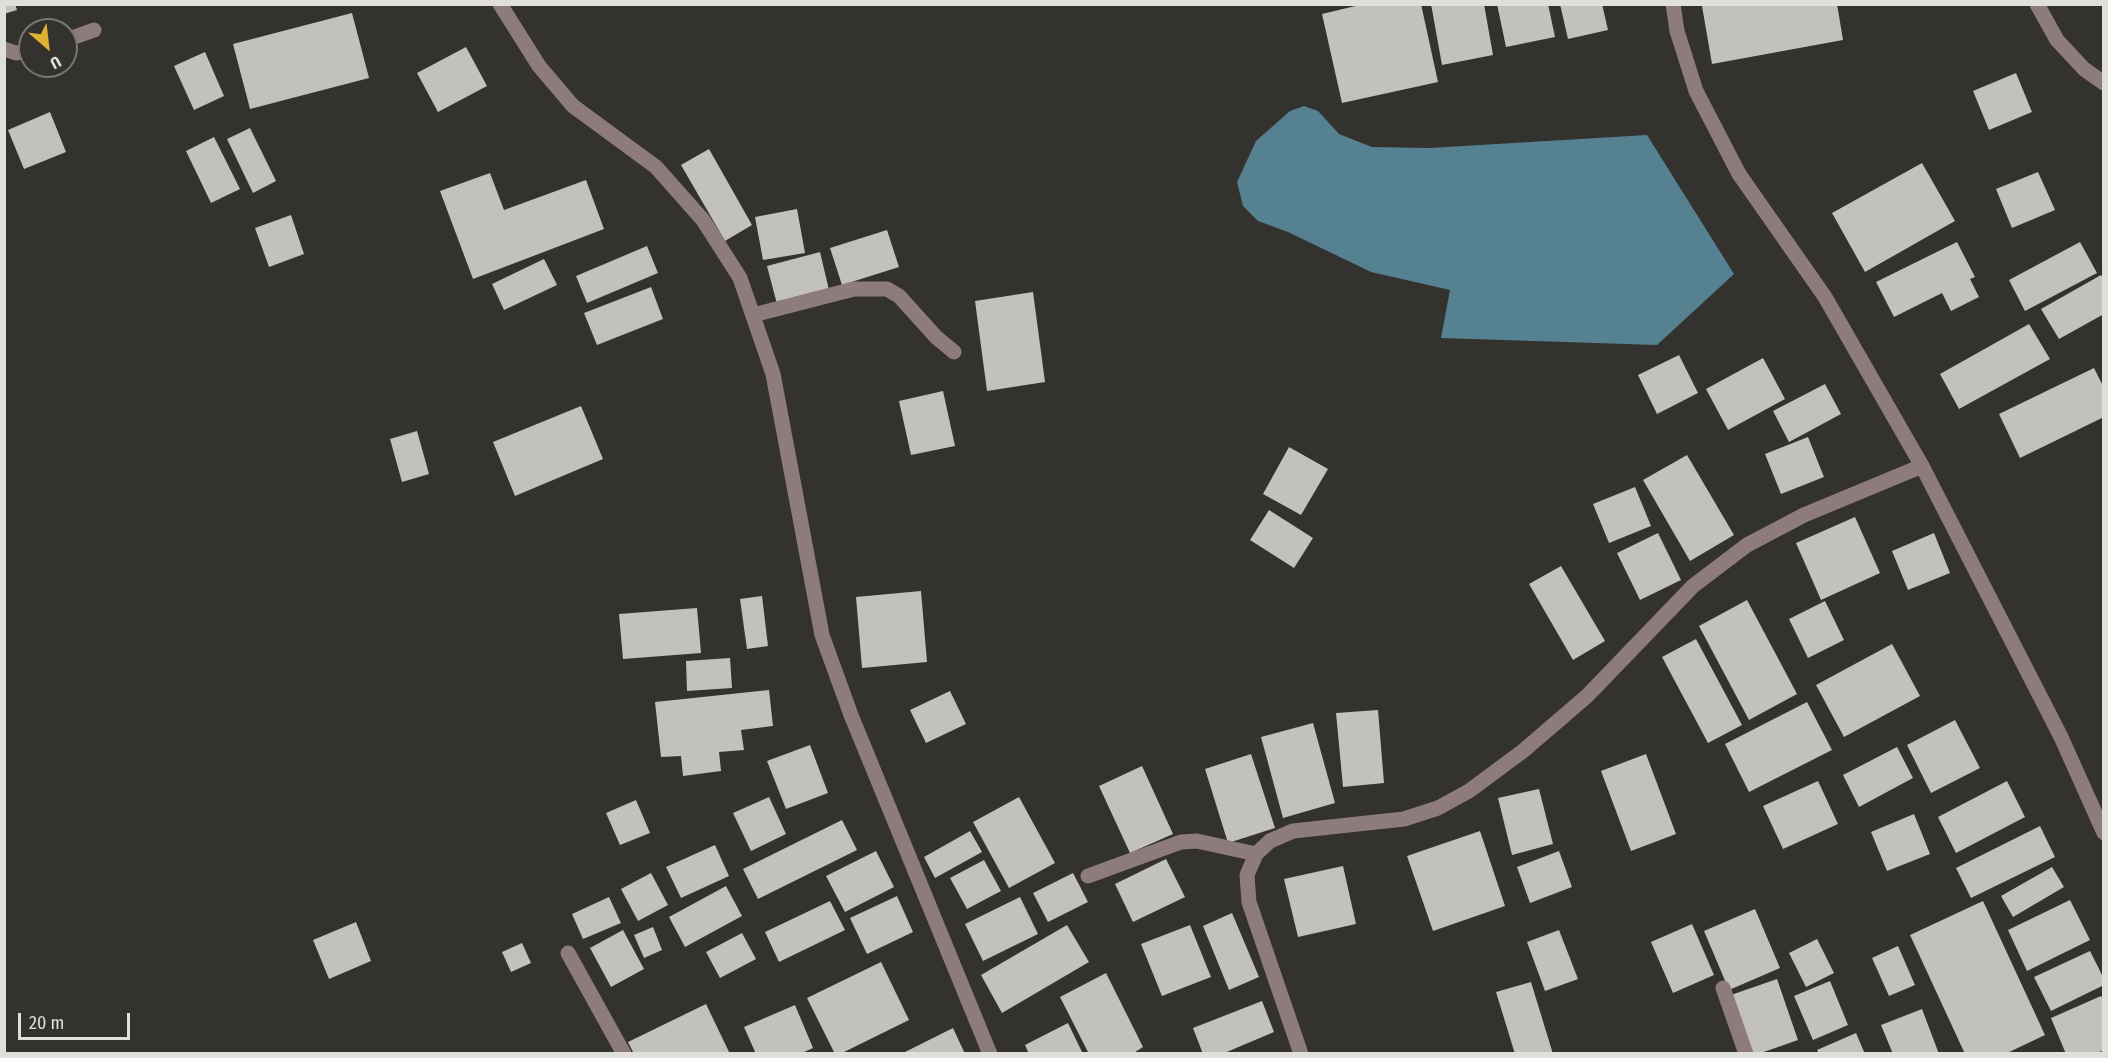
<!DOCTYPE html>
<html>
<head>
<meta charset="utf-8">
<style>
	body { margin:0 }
	#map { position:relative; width:2108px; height:1058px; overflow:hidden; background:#33322e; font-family:"Fira Sans Condensed",sans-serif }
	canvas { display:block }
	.frame { position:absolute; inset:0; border:6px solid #e0dfdc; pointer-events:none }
	.north { position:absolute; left:18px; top:18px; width:60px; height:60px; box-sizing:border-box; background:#33322e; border:2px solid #787774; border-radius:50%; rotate:152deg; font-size:16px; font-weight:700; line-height:24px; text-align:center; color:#e0dfdc }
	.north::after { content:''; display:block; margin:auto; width:21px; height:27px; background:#deb133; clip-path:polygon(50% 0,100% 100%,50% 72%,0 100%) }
	.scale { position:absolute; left:18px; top:1013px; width:112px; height:27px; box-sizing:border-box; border:3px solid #e0dfdc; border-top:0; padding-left:8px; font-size:18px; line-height:21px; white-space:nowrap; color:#e0dfdc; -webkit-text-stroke:4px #33322e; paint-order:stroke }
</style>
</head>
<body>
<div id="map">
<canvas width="2108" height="1058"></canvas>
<div class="frame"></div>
<div class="north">U</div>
<div class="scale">20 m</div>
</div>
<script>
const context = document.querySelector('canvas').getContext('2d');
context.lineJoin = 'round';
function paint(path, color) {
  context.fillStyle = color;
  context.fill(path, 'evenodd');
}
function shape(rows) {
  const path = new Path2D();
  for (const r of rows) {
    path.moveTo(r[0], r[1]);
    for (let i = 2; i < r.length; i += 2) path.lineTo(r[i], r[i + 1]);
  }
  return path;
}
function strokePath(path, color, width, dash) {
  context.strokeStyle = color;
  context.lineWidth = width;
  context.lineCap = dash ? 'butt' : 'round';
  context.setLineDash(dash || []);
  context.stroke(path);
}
const water = shape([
	[1304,106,1318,111,1339,134,1372,147,1430,148,1647,135,1734,274,1657,345,1441,338,1450,290,1371,272,1288,232,1258,221,1243,206,1237,182,1256,141,1290,111]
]);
const building = shape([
	[4,4,15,4,17,10,4,14],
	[1364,4,1421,4,1438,82,1342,103,1322,14],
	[1431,4,1484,4,1493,55,1442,65],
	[1497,4,1548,4,1555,37,1506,47],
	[1560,4,1602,4,1608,30,1568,39],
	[1712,4,1837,4,1843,40,1712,64,1702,6],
	[352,13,369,78,250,109,233,44],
	[466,47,487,86,438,112,417,73],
	[205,52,224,96,194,110,174,66],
	[2016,73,2032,112,1989,130,1973,91],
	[50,112,66,152,24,169,8,130],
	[250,128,276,181,253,193,227,139],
	[214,137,240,189,211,203,186,151],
	[709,149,752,225,725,241,681,165],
	[1922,163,1955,221,1865,272,1832,213],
	[2038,172,2055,210,2012,228,1996,189],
	[490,173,504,210,586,180,604,229,473,279,440,191],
	[797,209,805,253,763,260,755,217],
	[291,215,304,254,269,267,255,228],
	[887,230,899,267,842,285,830,248],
	[1957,242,1975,277,1970,279,1979,297,1951,311,1942,293,1894,317,1876,282],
	[2080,242,2097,273,2025,311,2009,280],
	[647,246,658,273,587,303,576,276],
	[820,252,829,290,777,304,767,266],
	[544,259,557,285,504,310,492,284],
	[2101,275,2104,279,2104,314,2059,339,2041,309],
	[651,287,663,319,597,345,584,313],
	[1033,292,1045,382,987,391,975,301],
	[2029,324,2050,359,1959,409,1940,374],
	[1679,355,1698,393,1657,414,1638,375],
	[1763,358,1785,399,1728,430,1706,389],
	[2094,368,2104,388,2104,417,2020,458,1999,414],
	[1825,384,1841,414,1789,442,1773,411],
	[943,391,955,446,911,455,899,401],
	[581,406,603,459,515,496,493,442],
	[417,431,429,474,402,482,390,439],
	[1808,437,1824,477,1781,494,1765,454],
	[1289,447,1328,469,1301,515,1263,494],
	[1687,455,1734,535,1690,561,1643,480],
	[1635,487,1651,526,1609,543,1593,504],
	[1269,510,1313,538,1294,568,1250,540],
	[1855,517,1880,573,1821,600,1796,543],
	[1658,533,1681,580,1640,600,1617,553],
	[1934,533,1950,573,1908,590,1892,551],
	[1561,566,1605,641,1573,660,1529,584],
	[921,591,927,662,862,668,856,597],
	[762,596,768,646,747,649,740,599],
	[1747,600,1797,694,1749,720,1699,626],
	[1825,601,1844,640,1808,658,1789,619],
	[697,608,701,653,623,659,619,614],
	[1696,639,1742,725,1708,743,1662,657],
	[1892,644,1920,696,1844,737,1816,685],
	[730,658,732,688,687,691,686,661],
	[769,690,773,726,741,730,744,750,719,752,721,771,683,776,681,756,661,757,655,702],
	[950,691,966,724,926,743,910,710],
	[1807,702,1832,750,1749,792,1725,744],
	[1378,710,1384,783,1343,787,1336,713],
	[1955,720,1980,768,1931,793,1907,745],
	[1313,723,1335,803,1283,818,1261,737],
	[810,745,828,793,786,809,767,761],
	[1897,747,1913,778,1859,807,1843,775],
	[1251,754,1275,828,1228,843,1205,769],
	[1646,754,1676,834,1631,851,1601,771],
	[1142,766,1173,834,1130,853,1099,786],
	[1818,781,1838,824,1783,849,1763,806],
	[2007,781,2025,817,1956,853,1938,817],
	[1539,789,1553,844,1512,855,1498,798],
	[769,797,786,834,751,851,733,813],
	[1019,797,1055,863,1009,888,973,822],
	[636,800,650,833,620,845,606,813],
	[1914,814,1930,854,1887,871,1871,832],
	[842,820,857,850,758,899,743,869],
	[2040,826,2055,857,1971,898,1956,868],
	[970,831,982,852,935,878,924,857],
	[1480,831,1505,906,1433,931,1407,856],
	[715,845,729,876,681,898,666,867],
	[876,851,894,887,845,912,826,876],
	[1559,851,1572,887,1530,903,1517,867],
	[1166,859,1185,897,1133,922,1115,884],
	[984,860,1001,891,967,909,950,878],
	[1343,866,1356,924,1298,937,1284,879],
	[2052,867,2064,887,2013,917,2001,896],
	[651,873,668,905,638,921,621,889],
	[1073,873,1088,902,1048,922,1033,893],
	[726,886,742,916,685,947,669,917],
	[897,896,913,932,867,954,850,918],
	[609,897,621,923,583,939,572,914],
	[1020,897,1038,934,983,961,965,924],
	[2070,900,2090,940,2027,971,2008,930],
	[830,901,845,930,779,962,765,932],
	[1983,901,2045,1035,2005,1054,1965,1054,1910,935],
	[1755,909,1780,968,1729,990,1704,931],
	[1232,913,1259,977,1229,990,1203,926],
	[356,922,371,961,329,979,313,940],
	[1692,924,1714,975,1673,993,1651,942],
	[1067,925,1089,962,1002,1013,981,975],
	[1190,925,1211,977,1162,996,1141,944],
	[653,927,662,950,644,958,634,935],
	[623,930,644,969,611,987,590,948],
	[1559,930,1578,979,1545,991,1527,942],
	[742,933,756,959,720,978,706,952],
	[1817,939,1834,973,1806,987,1789,953],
	[522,943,531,963,511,972,502,952],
	[1898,946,1915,985,1889,996,1872,958],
	[2090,951,2104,979,2104,985,2051,1011,2034,977],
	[881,962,909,1020,840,1054,835,1054,807,998],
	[1106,973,1143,1047,1132,1054,1089,1054,1060,997],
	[1777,979,1798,1040,1758,1054,1751,1054,1731,995],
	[1830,981,1848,1025,1813,1040,1794,996],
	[1531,982,1553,1054,1515,1054,1496,992],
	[2101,996,2104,1001,2104,1050,2095,1054,2066,1054,2051,1018],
	[1262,1001,1274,1032,1222,1054,1203,1054,1193,1028],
	[706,1004,730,1054,634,1054,628,1042],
	[795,1005,813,1048,800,1054,756,1054,744,1027],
	[1922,1009,1939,1054,1893,1054,1881,1025],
	[1068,1023,1083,1054,1029,1054,1025,1045],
	[953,1028,965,1054,901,1054],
	[1856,1033,1865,1054,1819,1054,1817,1050]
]);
const minor = shape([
	[500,4,539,66,573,106,656,167,703,220,740,278,773,374,822,635,851,715,990,1054],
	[1673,4,1677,31,1696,91,1739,174,1825,297,1922,466,2061,737,2104,833],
	[2037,4,2057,40,2084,69,2104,83],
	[66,40,94,30],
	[4,49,16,53,30,50],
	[753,315,854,289,887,289,899,296,936,337,954,352],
	[1088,876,1181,842,1197,841,1256,854],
	[568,953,624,1054],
	[1723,988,1746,1054],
	[1301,1054,1249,902,1247,875,1256,854,1270,841,1293,831,1404,819,1438,808,1469,791,1523,751,1587,696,1693,586,1747,545,1804,515,1922,466]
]);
paint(water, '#568191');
paint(building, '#c3c1bc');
strokePath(minor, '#8e7b7c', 15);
</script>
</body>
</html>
